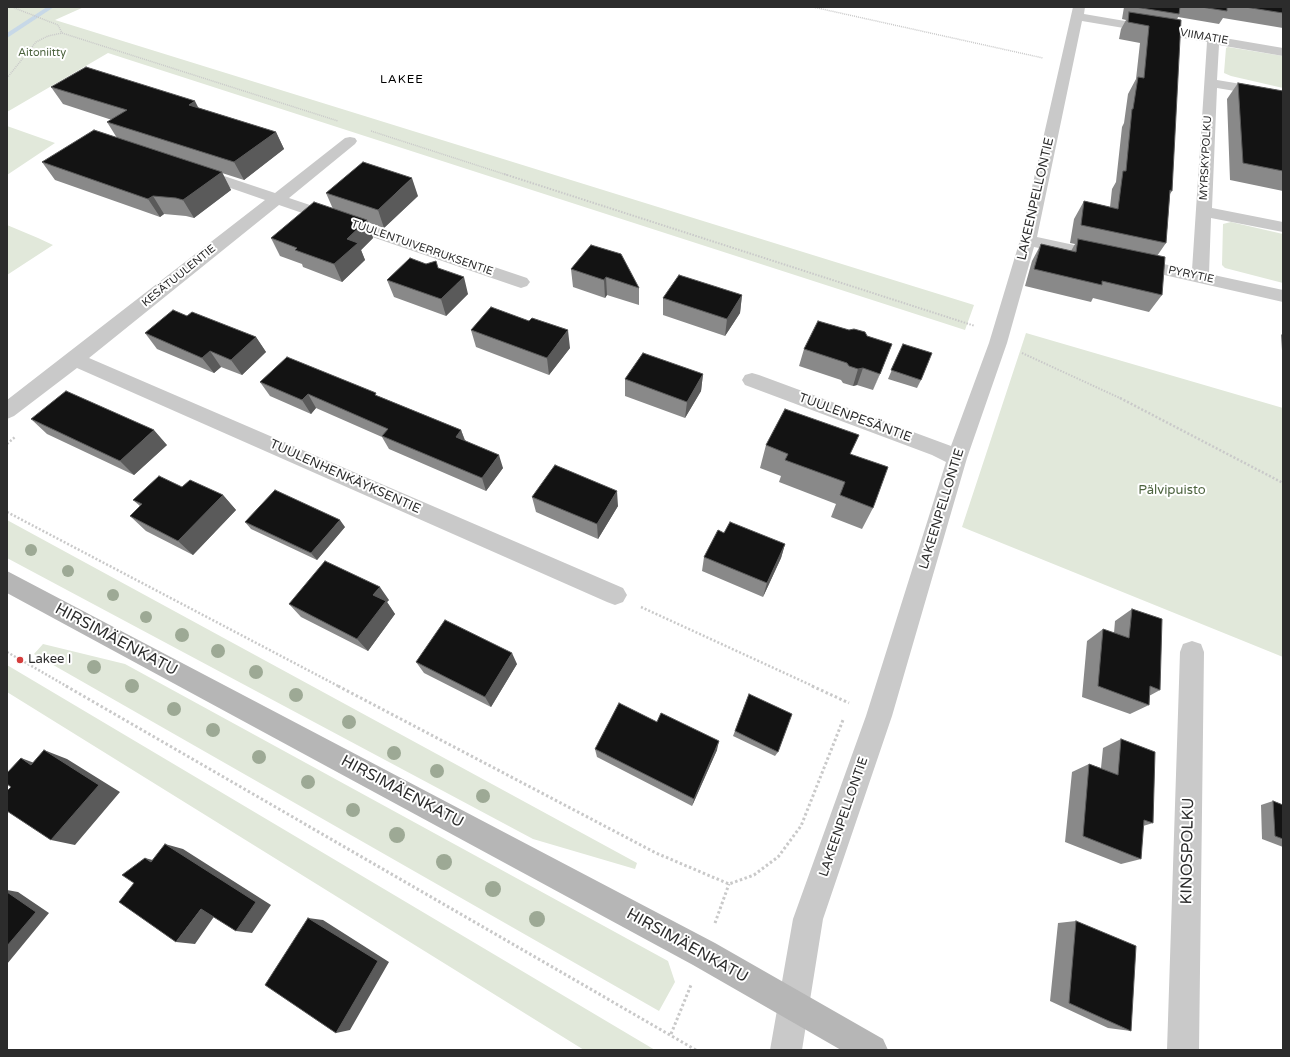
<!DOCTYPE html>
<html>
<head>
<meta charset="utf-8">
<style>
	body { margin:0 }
	#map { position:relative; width:1290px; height:1057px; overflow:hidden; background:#fff; font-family:"Varela Round",sans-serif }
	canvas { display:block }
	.frame { position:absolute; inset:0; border:8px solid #2c2c2c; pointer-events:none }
</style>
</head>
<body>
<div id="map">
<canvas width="1290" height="1057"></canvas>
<div class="frame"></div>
</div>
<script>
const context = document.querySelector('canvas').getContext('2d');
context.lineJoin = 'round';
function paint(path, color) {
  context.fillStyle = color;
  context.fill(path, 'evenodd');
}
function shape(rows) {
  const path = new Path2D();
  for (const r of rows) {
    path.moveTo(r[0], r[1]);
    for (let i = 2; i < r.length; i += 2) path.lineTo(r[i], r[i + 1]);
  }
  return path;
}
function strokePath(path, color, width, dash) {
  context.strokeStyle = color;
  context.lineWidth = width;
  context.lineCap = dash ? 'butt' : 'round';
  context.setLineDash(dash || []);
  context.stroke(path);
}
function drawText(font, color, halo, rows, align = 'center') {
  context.font = font + ' "Varela Round",sans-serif';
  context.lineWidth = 4;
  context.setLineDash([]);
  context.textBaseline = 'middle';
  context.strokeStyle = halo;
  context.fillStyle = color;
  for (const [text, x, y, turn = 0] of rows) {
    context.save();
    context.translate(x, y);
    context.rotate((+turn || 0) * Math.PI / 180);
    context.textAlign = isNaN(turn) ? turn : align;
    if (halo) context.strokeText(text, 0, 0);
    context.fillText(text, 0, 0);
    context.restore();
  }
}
const green = shape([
	[7,7,84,7,55,20,974,305,965,330,108,53,7,112],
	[1228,47,1283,56,1283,88,1231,76,1224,73,1226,48],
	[7,126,55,143,7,175],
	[1231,222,1283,234,1283,283,1225,268,1222,265,1223,224],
	[7,225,38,238,53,245,7,275],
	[1026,333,1283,408,1283,657,962,527],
	[7,520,637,863,635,869,533,839,7,558],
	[43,644,125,664,668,961,675,982,659,1011,34,654],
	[7,666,7,665,655,1050,584,1050,7,692]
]);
const stream = shape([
	[47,7,54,7,7,38,7,33,47,7]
]);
const pathFar3 = shape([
	[12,7,58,25,62,33],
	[813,7,1043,58],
	[7,8,12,7],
	[7,78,36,42,48,36,62,33,338,121],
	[371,131,507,175]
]);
const pathFar2 = shape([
	[504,174,975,326],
	[1022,353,1122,399]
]);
const pathFar1 = shape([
	[1120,398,1283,483],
	[7,444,15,437],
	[7,512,340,687],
	[641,607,815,687],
	[7,652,68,687]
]);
const path = shape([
	[66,686,696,1050],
	[338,686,656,853,729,884,754,875,778,857,801,826,843,720],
	[812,686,849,703],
	[715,923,729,884],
	[671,1034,691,985]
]);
const street = shape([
	[1073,7,1085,7,1084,14,1283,48,1283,56,1219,45,1217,80,1283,91,1283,99,1217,88,1212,208,1283,222,1283,232,1211,218,1209,274,1283,290,1283,302,1129,267,1127,263,1129,259,1135,258,1192,270,1207,42,1082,21,1037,237,1102,251,1108,252,1110,256,1108,260,1102,261,1034,247,1007,343,967,458,892,716,823,919,802,1050,770,1050,793,919,866,716,946,462,932,455,745,385,742,380,745,375,752,373,759,375,951,446,989,343,1020,240,1073,7],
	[350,137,355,138,357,141,355,144,289,198,527,278,530,282,527,286,521,288,515,286,279,205,89,358,623,588,627,595,623,602,615,605,607,602,77,368,14,416,7,419,7,400,265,200,193,175,190,172,193,169,198,167,203,169,275,193,345,138,350,137],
	[1192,641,1201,644,1204,652,1199,1050,1167,1050,1180,652,1183,644,1192,641]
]);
const secondary = shape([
	[7,571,715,943,883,1039,888,1050,841,1050,693,965,7,593,7,571]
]);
const trees = [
	[31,550,6],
	[68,571,6],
	[113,595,6],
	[146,617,6],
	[182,635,7],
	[218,651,7],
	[94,667,7],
	[256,672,7],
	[132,686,7],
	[296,695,7],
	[174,709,7],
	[349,722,7],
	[213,730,7],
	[394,753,7],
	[259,757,7],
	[437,771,7],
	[308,782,7],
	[483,796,7],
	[353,810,7],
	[397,835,8],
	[444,862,8],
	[493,889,8],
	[537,919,8]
];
const wall = shape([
	[1124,7,1283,7,1283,28,1223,18,1219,24,1178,17,1177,20,1172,191,1170,194,1166,243,1157,256,1162,295,1149,312,1093,298,1091,302,1025,286,1032,261,1041,244,1071,251,1075,244,1070,243,1074,219,1084,201,1110,207,1112,189,1116,182,1122,127,1124,123,1128,94,1136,79,1140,43,1119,39,1121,29,1126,20,1122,19],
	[1238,83,1283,91,1283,191,1230,180,1227,99],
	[51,87,199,108,276,132,284,149,244,180,222,173,231,190,194,218,186,216,164,214,160,217,55,180,42,162,117,138,107,122,112,120,63,104],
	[326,193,418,196,384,228,367,222,373,238,361,250,365,260,342,282,303,267,302,264,280,256,271,238,333,209],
	[591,245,639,288,639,305,607,295,605,298,573,287,571,269],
	[438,268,468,294,446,316,394,297,387,280],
	[742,295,740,313,725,336,663,315,663,298],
	[187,316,256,337,266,352,242,375,221,367,214,373,157,349,145,333],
	[471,330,570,348,549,375,476,347],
	[1283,333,1283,366,1281,335],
	[903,344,921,380,917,388,888,379],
	[804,349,885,361,873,390,857,385,853,386,843,383,841,380,799,366],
	[703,374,701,391,685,418,625,396,625,379],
	[260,382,378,396,461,430,465,440,503,468,486,491,389,449,382,437,316,408,311,414,270,396],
	[31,419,167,445,134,475,47,434],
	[766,445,851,454,873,508,862,529,831,517,836,504,779,482,781,476,760,468],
	[182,487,223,495,236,510,193,555,146,531,130,516,140,506,133,500],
	[532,497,618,506,598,539,536,512],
	[245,522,345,527,317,560,251,529],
	[724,533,785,544,781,558,763,597,702,571,704,557],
	[389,600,387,602,395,614,368,651,301,617,289,604],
	[1132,609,1160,690,1149,696,1149,705,1130,714,1082,697,1087,641,1103,629,1114,633,1115,621],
	[416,662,517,664,491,707,424,673],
	[749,694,778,752,775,756,733,736],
	[657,722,717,750,692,806,597,757,595,749],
	[1121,739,1153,823,1143,826,1141,859,1121,864,1065,842,1072,772,1089,764,1101,768,1103,748],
	[1273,801,1283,805,1283,847,1262,839,1261,805],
	[1076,921,1131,1031,1108,1028,1050,1001,1058,923]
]);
const shadedWall = shape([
	[195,101,204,119,189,105],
	[276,132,284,149,244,180,234,162],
	[222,172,231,190,194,218,183,200],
	[412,178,418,196,384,228,378,210],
	[153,196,164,214,160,217,148,199],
	[367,220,373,238,361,250,365,260,342,282,334,264,347,239],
	[464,277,468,294,446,316,441,299],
	[606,277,607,295,605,298,604,280],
	[742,295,740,313,725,336,727,319],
	[568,330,570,348,549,375,547,358],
	[256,337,266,352,242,375,231,360],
	[892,344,885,361,873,390,880,374],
	[210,351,221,367,214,373,202,358],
	[863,368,857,385,853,386,858,369],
	[703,374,701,391,685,418,687,402],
	[308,394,316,408,311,414,302,400],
	[154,430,167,445,134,475,120,461],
	[461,430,466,444,456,437],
	[499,455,503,468,486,491,482,478],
	[617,491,618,506,598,539,597,524],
	[223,495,236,510,193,555,178,541],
	[340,520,345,527,317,560,311,553],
	[785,544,781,558,763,597,767,583],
	[380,587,389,600,387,602,395,614,368,651,357,639,373,595],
	[512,653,517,664,491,707,485,697],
	[719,741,717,750,692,806,694,799],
	[44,750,67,759,120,792,75,845,51,840],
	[21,758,45,767,31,765],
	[165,844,183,849,271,905,252,933,236,931],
	[145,858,164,863,151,862],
	[7,890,18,892,49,913,7,964],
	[201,909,218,911,195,944,176,942],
	[308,918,323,920,389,962,350,1030,336,1033]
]);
const building = shape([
	[1135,7,1180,7,1179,14,1135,7],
	[1201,7,1227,7,1227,11,1201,7],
	[1245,7,1283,7,1283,13,1245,7],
	[1129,12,1181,20,1172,191,1170,190,1166,243,1081,225,1084,201,1118,209,1123,171,1126,171,1132,109,1133,109,1138,77,1144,78,1149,26,1128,22,1129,12],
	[86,67,195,101,189,105,276,132,234,162,107,122,127,110,51,87,86,67],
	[1238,83,1283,91,1283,171,1243,163,1238,83],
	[94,130,222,172,183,200,176,198,153,196,148,199,42,162,94,130],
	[363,162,412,178,378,210,326,193,363,162],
	[314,202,367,220,347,239,358,243,334,264,295,250,297,248,271,238,314,202],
	[1078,239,1165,257,1162,295,1102,281,1102,285,1034,269,1041,244,1076,252,1078,239],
	[591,245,621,254,639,288,606,277,604,280,571,269,591,245],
	[410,258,426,264,436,261,438,268,464,277,441,299,387,280,410,258],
	[679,275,742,295,727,319,663,298,679,275],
	[491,307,529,321,532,318,568,330,547,358,471,330,491,307],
	[173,310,187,316,192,312,256,337,231,360,210,351,202,358,145,333,173,310],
	[818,321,849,330,854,329,865,332,867,336,892,344,880,374,863,368,858,369,849,366,847,363,804,349,818,321],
	[903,344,932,353,921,380,891,370,903,344],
	[643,353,703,374,687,402,625,379,643,353],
	[287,357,376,393,375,395,461,430,456,437,499,455,482,478,382,436,388,429,308,394,302,400,260,382,287,357],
	[66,391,154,430,120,461,31,419,66,391],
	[785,409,859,435,850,454,888,467,873,508,840,495,845,482,785,460,788,454,766,445,785,409],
	[555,465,617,491,597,524,532,497,555,465],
	[159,476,182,487,190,480,223,495,178,541,130,516,142,504,133,500,159,476],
	[275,490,340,520,311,553,245,522,275,490],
	[730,522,785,544,767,583,704,557,718,530,724,533,730,522],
	[325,561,380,587,373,595,386,601,357,639,289,604,325,561],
	[1132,609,1162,619,1160,690,1150,686,1149,705,1098,686,1103,629,1129,638,1132,609],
	[445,620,512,653,485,697,416,662,445,620],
	[749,694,792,714,778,752,735,731,749,694],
	[619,703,657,722,661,713,719,741,694,799,595,749,619,703],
	[1121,739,1155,752,1153,823,1144,820,1141,859,1083,836,1089,764,1118,775,1121,739],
	[44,750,99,785,51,840,7,811,7,791,11,787,7,784,7,773,21,758,31,765,44,750],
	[1273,801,1283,805,1283,839,1275,836,1273,801],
	[165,844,256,902,236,931,201,909,176,942,119,902,134,883,122,875,145,858,151,862,165,844],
	[7,892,36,912,7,946,7,892],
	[308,918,378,961,336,1033,265,985,308,918],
	[1076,921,1136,946,1131,1031,1069,1003,1076,921]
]);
const markers = [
	[20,660,4,"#d53d3c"]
];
const farStreetnames = [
	["VIIMATIE",1204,37,10],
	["MYRSKYPOLKU",1206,158,-87],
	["TUULENTUIVERRUKSENTIE",422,248,19],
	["PYRYTIE",1191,275,12],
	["KESÄTUULENTIE",179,276,-39]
];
const farParknames = [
	["Aitoniitty",42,53]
];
const farNeighbourhoodnames = [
	["LAKEE",402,80]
];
const streetNames = [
	["LAKEENPELLONTIE",1036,199,-77],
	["TUULENPESÄNTIE",855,418,20],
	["TUULENHENKÄYKSENTIE",345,477,24],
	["LAKEENPELLONTIE",942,509,-73],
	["LAKEENPELLONTIE",844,817,-71]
];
const parkNames = [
	["Pälvipuisto",1172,491]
];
const poiNames = [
	["Lakee I",28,660]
];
const nearStreetnames = [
	["HIRSIMÄENKATU",116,640,28],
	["HIRSIMÄENKATU",402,792,28],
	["KINOSPOLKU",1188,851,-89],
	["HIRSIMÄENKATU",687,946,29]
];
paint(green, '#e1e8da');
paint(stream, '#c7d8e7');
strokePath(pathFar3, '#c9c9c9', 1.5, [1, 1]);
strokePath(pathFar2, '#c9c9c9', 2, [1.5, 1.5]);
strokePath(pathFar1, '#c9c9c9', 2.5, [2, 2]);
strokePath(path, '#c9c9c9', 3, [2.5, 2.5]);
paint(street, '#c9c9c9');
paint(secondary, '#b6b6b6');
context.fillStyle = '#9da995';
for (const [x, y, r] of trees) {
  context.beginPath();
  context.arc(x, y, r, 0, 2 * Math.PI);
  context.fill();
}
paint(wall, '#898989');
paint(shadedWall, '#5a5a5a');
paint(building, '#131313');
strokePath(building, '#5a5a5a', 1);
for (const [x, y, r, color] of markers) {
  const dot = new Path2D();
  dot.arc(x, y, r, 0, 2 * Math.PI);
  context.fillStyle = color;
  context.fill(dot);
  strokePath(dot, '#fff', 1.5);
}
drawText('11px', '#2c2c2c', '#fff', farStreetnames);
drawText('11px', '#4c633e', '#fff', farParknames);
context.letterSpacing = '1px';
drawText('12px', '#000', '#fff', farNeighbourhoodnames);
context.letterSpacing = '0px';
drawText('13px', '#2c2c2c', '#fff', streetNames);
drawText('13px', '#4c633e', '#fff', parkNames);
drawText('13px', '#2c2c2c', '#fff', poiNames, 'left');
drawText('16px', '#2c2c2c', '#fff', nearStreetnames);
</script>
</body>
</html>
